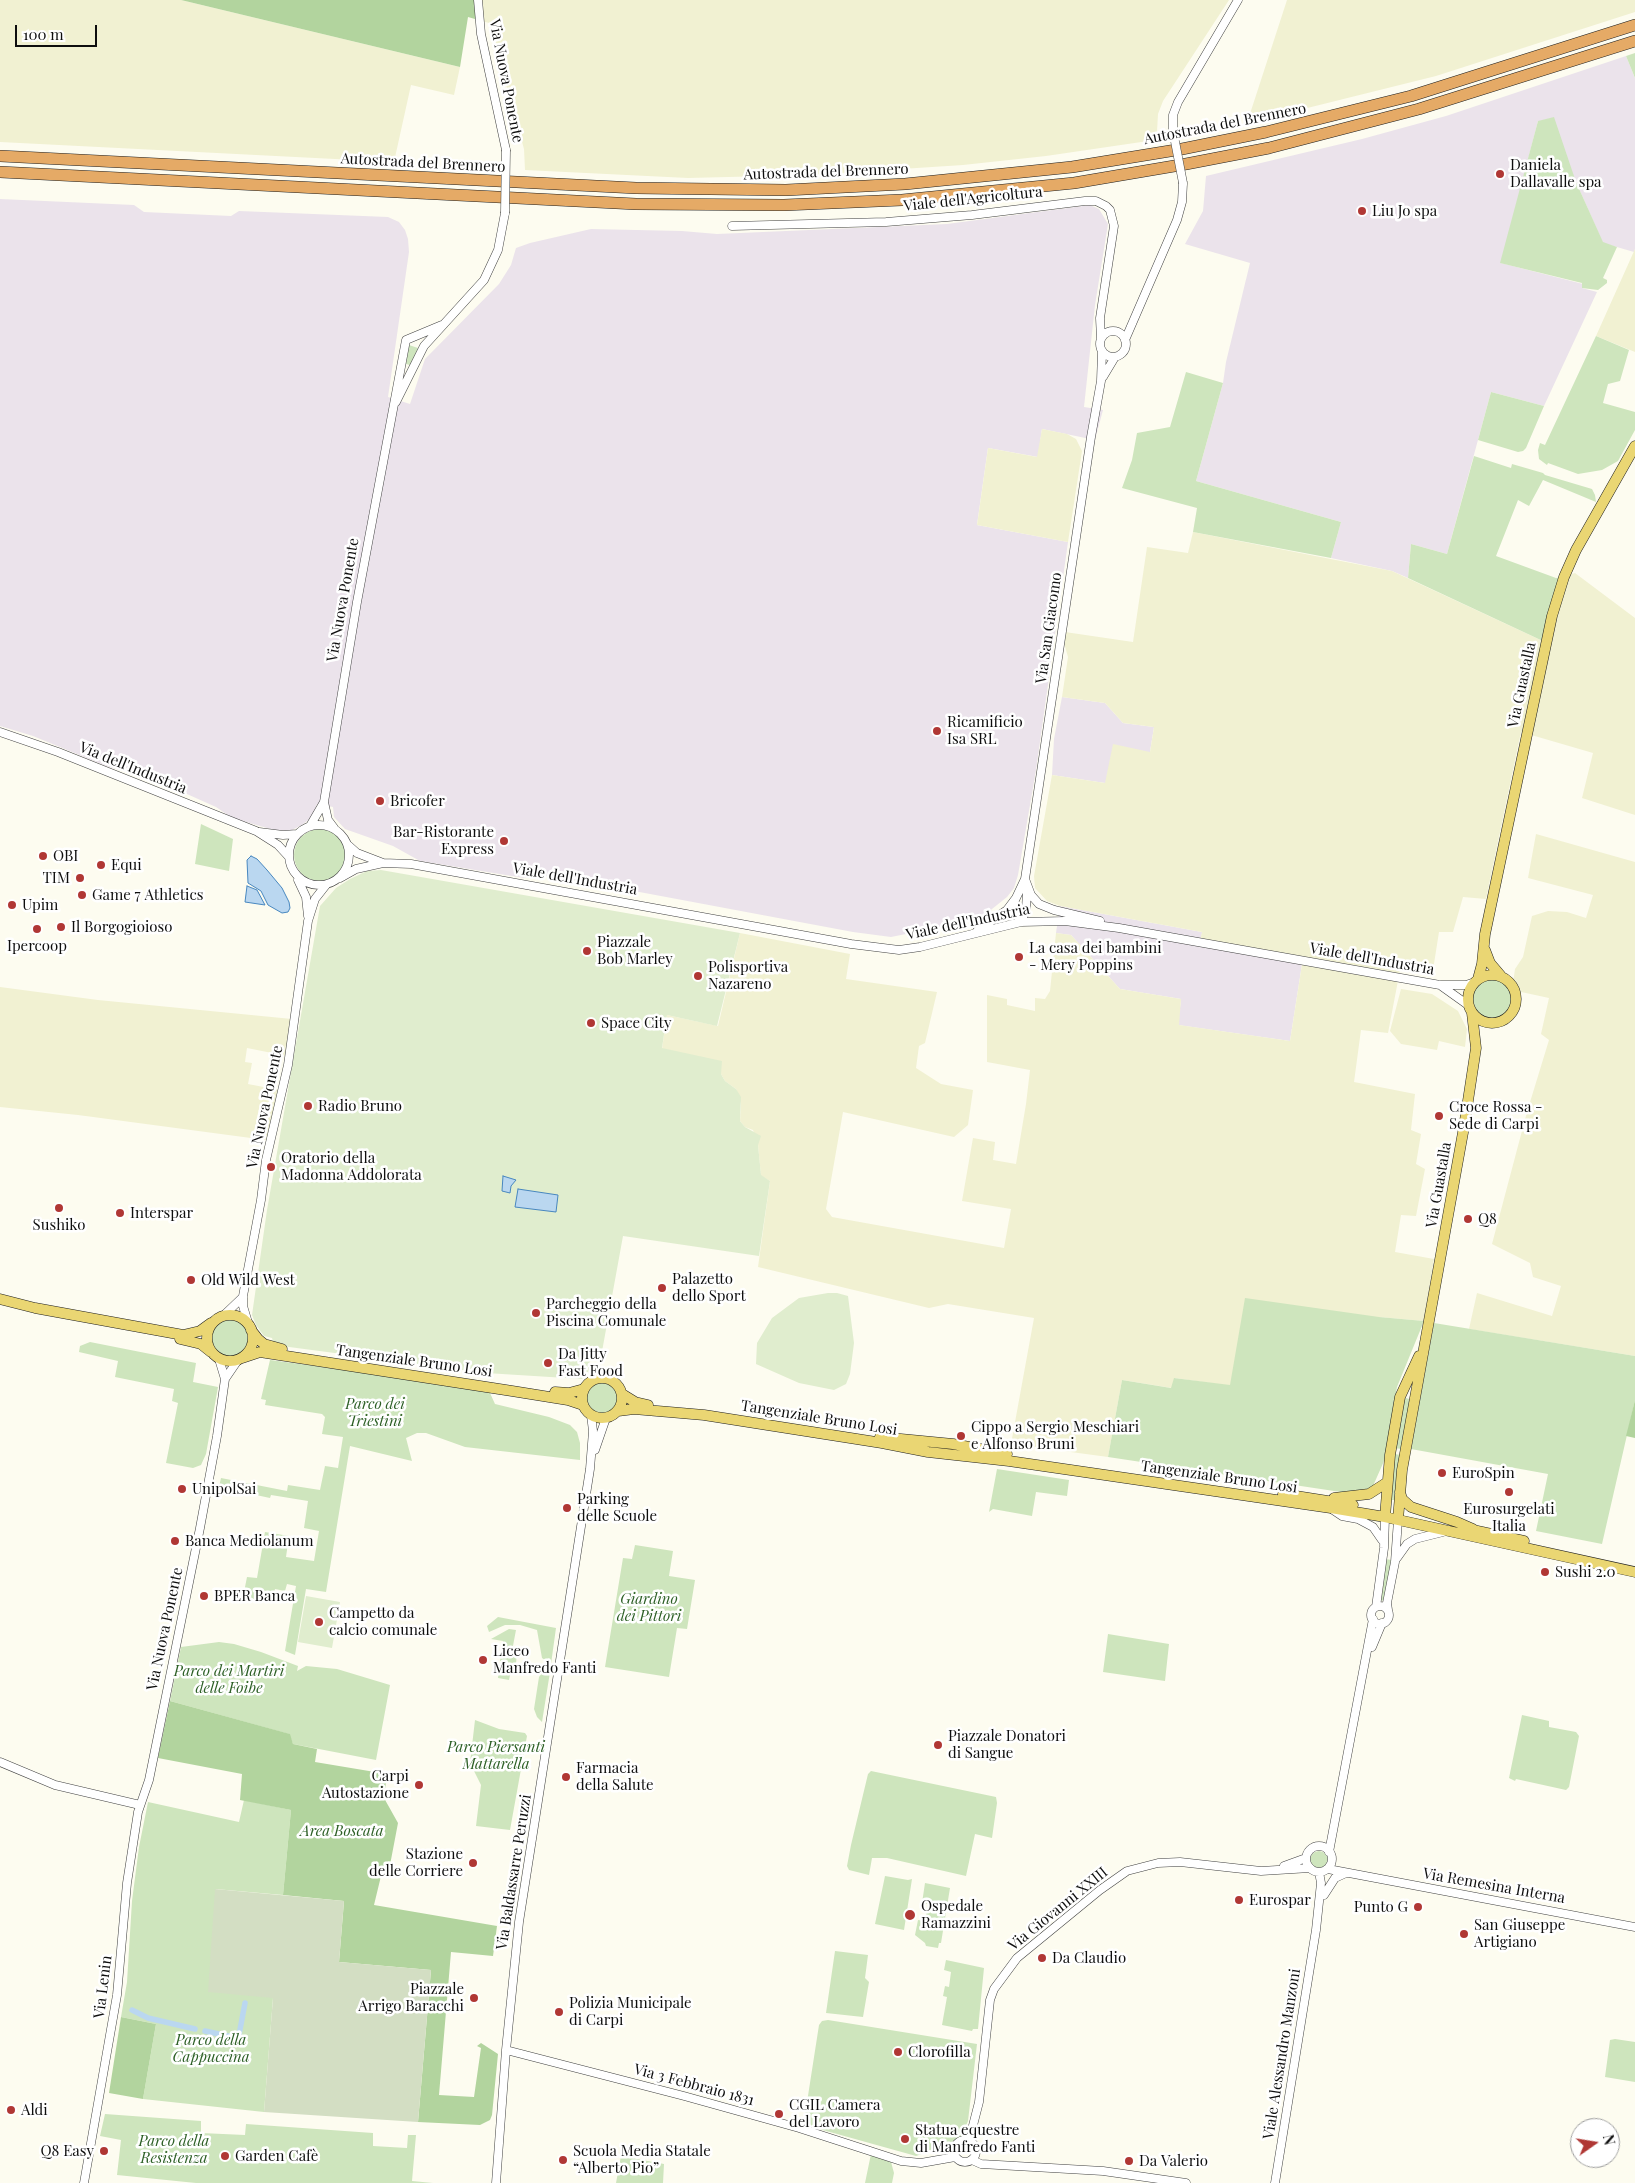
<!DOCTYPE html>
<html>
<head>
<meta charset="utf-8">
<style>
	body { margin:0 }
	#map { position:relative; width:1635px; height:2183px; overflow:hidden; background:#fdfcf0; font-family:"Playfair Display",serif }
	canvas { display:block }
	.north { position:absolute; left:1570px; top:2118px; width:50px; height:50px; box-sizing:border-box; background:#fff; border:1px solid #9f9f9f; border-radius:50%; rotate:77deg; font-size:14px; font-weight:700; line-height:20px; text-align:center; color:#0e0e0e }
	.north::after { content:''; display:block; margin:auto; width:18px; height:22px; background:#b03734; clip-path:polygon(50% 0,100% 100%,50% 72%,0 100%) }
	.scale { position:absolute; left:15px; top:25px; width:82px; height:22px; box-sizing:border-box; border:2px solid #0e0e0e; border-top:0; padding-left:6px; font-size:15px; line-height:18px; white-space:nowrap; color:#0e0e0e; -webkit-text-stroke:4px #fff; paint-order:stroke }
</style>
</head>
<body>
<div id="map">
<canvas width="1635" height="2183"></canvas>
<div class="north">N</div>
<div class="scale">100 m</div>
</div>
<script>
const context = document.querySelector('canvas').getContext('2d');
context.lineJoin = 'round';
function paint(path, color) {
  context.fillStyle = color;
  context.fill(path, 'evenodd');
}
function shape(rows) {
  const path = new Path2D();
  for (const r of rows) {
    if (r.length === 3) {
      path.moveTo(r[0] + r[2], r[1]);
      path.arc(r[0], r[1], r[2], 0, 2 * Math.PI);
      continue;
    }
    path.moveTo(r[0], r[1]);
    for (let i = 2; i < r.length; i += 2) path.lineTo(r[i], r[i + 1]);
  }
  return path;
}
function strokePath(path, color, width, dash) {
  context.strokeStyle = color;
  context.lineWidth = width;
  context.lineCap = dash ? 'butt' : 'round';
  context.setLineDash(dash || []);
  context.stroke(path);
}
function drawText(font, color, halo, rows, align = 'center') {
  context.font = font + ' "Playfair Display",serif';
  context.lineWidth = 5;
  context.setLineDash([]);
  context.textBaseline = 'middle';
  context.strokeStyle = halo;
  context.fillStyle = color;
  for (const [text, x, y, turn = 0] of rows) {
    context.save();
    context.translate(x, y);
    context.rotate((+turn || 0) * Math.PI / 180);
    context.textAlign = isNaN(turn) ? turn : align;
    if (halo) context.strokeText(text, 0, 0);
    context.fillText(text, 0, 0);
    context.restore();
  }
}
const industrial = shape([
	[1626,56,1635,78,1635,249,1634,252,1603,243,1576,182,1538,121,1501,263,1583,284,1582,288,1597,292,1544,406,1491,392,1447,554,1411,544,1408,578,1392,571,1331,558,1341,522,1196,481,1223,383,1226,362,1250,263,1185,244,1203,211,1206,176,1362,139,1446,116],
	[0,199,134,205,144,212,231,216,239,211,388,217,399,222,405,230,408,239,409,252,388,397,410,404,425,359,499,284,511,265,516,248,530,243,591,229,682,231,717,234,947,224,1090,205,1099,209,1108,224,1095,305,1084,407,1103,410,1095,440,1042,429,1038,457,988,448,977,525,1068,542,1036,770,1018,875,1014,888,1007,897,987,913,971,921,891,937,853,932,586,882,538,875,524,878,420,861,393,846,345,829,334,817,333,807,317,804,312,817,302,825,290,831,274,830,232,818,216,807,160,782,106,766,33,736,0,726],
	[1062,697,1105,703,1123,723,1154,727,1150,752,1105,783,1052,775,1054,739],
	[1060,906,1202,932,1201,940,1303,958,1290,1041,1178,1025,1181,999,1120,989,1071,935,1056,933]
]);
const farmland = shape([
	[0,0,181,0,460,67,454,95,411,85,394,162,0,142],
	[479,0,1229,0,1163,101,1158,114,1157,132,1155,140,1046,156,963,165,809,175,688,178,525,170,524,149,489,23,475,19],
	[1287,0,1635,0,1635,12,1436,76,1247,123],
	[1635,249,1635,352,1596,336],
	[1042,429,1067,434,1076,439,1082,451,1068,542,977,525,988,448,1037,457],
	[1193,532,1392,571,1545,642,1562,577,1575,573,1635,618,1635,815,1582,798,1593,753,1521,732,1486,899,1463,897,1453,932,1439,932,1433,970,1401,965,1388,1033,1361,1030,1354,1082,1415,1094,1411,1130,1421,1134,1416,1164,1425,1169,1416,1216,1401,1215,1395,1252,1434,1259,1424,1321,1379,1317,1230,1386,1175,1378,1172,1388,1122,1380,1108,1457,1011,1444,1034,1318,948,1304,929,1308,758,1267,770,1181,761,1176,758,1145,753,1130,745,1127,740,1121,741,1104,736,1089,725,1081,721,1074,662,1049,667,1015,718,1026,740,933,850,954,846,979,937,992,925,1043,919,1046,916,1068,941,1084,973,1090,968,1125,954,1137,843,1112,826,1209,832,1217,1004,1248,1011,1209,962,1201,973,1138,995,1142,993,1160,1016,1164,1026,1104,1030,1070,987,1062,987,995,1007,999,1007,1005,1035,1011,1035,998,1045,999,1050,991,1056,933,1071,935,1120,989,1181,999,1179,1025,1290,1041,1303,958,1200,941,1202,932,1060,906,1047,901,1035,888,1034,876,1052,775,1105,783,1113,744,1150,752,1154,727,1123,723,1105,703,1062,697,1068,657,1064,643,1065,632,1133,642,1147,547,1188,553],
	[1536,834,1635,862,1635,1356,1469,1329,1477,1293,1552,1316,1561,1286,1533,1277,1530,1263,1492,1244,1527,1112,1549,1040,1541,1034,1549,998,1512,990,1515,969,1523,957,1532,916,1548,911,1567,912,1586,918,1593,895,1528,878],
	[0,987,98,1000,292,1019,287,1056,247,1048,245,1062,252,1063,248,1084,279,1090,266,1140,78,1115,0,1107],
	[1401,989,1432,994,1458,1011,1467,1029,1465,1047,1439,1041,1437,1050,1401,1044,1390,1031]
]);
const green = shape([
	[1635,53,1635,78,1626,56],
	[1554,117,1576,182,1603,242,1617,247,1603,278,1607,280,1607,283,1598,290,1582,288,1582,283,1500,263,1538,121],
	[1596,336,1629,350,1620,381,1608,384,1603,403,1635,412,1635,430,1618,461,1602,470,1578,474,1548,463,1547,465,1539,459,1538,450,1540,443,1545,445],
	[409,345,418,348,410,365,406,364],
	[1186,372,1223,383,1196,481,1341,522,1331,558,1193,532,1197,508,1122,488,1132,460,1137,433,1170,427],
	[1491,392,1544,406,1526,448,1523,451,1518,452,1478,440],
	[1474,456,1511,468,1512,464,1543,473,1545,475,1592,489,1595,495,1596,502,1543,480,1529,506,1518,500,1496,556,1556,578,1562,577,1545,642,1408,578,1411,544,1447,554],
	[201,824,233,839,229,871,195,864],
	[320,855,26],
	[1492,999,20],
	[1245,1298,1379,1317,1424,1321,1397,1387,1384,1461,1373,1486,1365,1491,1354,1494,1108,1457,1122,1380,1171,1388,1174,1378,1230,1385],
	[229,1338,19],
	[1434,1323,1635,1356,1635,1400,1602,1544,1536,1531,1548,1474,1411,1449],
	[90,1342,196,1363,193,1382,218,1387,206,1454,201,1465,193,1468,166,1463,178,1403,172,1401,174,1389,115,1377,118,1361,79,1352,80,1346],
	[270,1360,429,1381,490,1393,495,1404,549,1417,570,1425,577,1432,580,1443,580,1460,465,1447,426,1433,417,1433,406,1438,412,1461,350,1446,326,1592,306,1589,295,1655,285,1651,296,1586,287,1584,285,1591,275,1589,272,1603,243,1597,247,1577,257,1578,265,1532,289,1536,286,1557,314,1561,319,1531,304,1528,308,1501,271,1495,270,1498,219,1487,221,1478,287,1491,288,1485,320,1490,325,1466,338,1468,343,1437,322,1434,325,1417,322,1414,265,1405,266,1400,261,1399],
	[602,1398,17],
	[1406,1398,1412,1400,1403,1449,1393,1448,1404,1399],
	[1394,1454,1401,1455,1395,1500,1390,1500,1390,1484,1395,1460],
	[997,1469,1069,1480,1067,1496,1036,1492,1032,1516,993,1509,989,1512],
	[635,1545,673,1551,669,1576,695,1580,687,1629,677,1628,669,1677,605,1667,623,1558,632,1559],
	[1386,1559,1391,1560,1385,1601,1380,1600],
	[498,1617,556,1628,551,1664,542,1658,537,1630,520,1625,505,1625,489,1632,487,1626],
	[509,1629,516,1630,512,1651,517,1652,516,1664,500,1661,503,1641,491,1639],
	[1108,1634,1169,1644,1165,1681,1103,1672],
	[219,1642,234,1644,261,1652,298,1666,297,1671,306,1666,337,1669,390,1685,376,1760,293,1744,289,1734,170,1701,181,1647],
	[499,1668,511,1670,509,1680,498,1678],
	[546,1672,550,1672,542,1722,537,1717,534,1709,539,1677,542,1673],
	[1522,1715,1549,1721,1549,1727,1576,1732,1579,1736,1569,1787,1566,1790,1516,1779,1515,1781,1509,1778],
	[475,1720,499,1729,525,1733,527,1736,510,1830,476,1826,481,1785,470,1763],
	[871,1771,996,1797,997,1803,992,1838,975,1834,966,1876,887,1858,872,1858,869,1875,849,1870,847,1866,851,1845,868,1774],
	[244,1800,291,1810,283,1895,215,1889,273,1998,264,2112,143,2099,156,2024,121,2017,127,1982,132,1901,139,1847,148,1802,239,1822],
	[1319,1860,9],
	[885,1876,908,1880,912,1879,904,1930,875,1924],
	[925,1883,950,1888,941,1943,939,1943,938,1948,926,1946,925,1943,915,1935,918,1920,925,1921,928,1904,922,1903],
	[835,1951,868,1955,865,1978,869,1982,863,2017,826,2013],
	[946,1960,984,1968,978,2029,973,2029,972,2031,942,2025,947,1997,943,1996,945,1986,949,1987,951,1972,944,1970],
	[828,2020,977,2044,968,2121,961,2137,945,2146,916,2156,812,2127,805,2115,819,2025,822,2021],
	[1615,2039,1635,2042,1635,2082,1605,2077,1610,2040],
	[105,2114,201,2121,201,2133,245,2135,246,2124,373,2133,373,2146,407,2148,408,2135,416,2135,412,2181,433,2183,196,2183,117,2175,121,2140,100,2136],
	[871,2154,887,2158,891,2162,894,2173,892,2183,865,2183],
	[621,2156,664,2164,663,2183,616,2183]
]);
const forest = shape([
	[181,0,479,0,475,19,468,17,460,67],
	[1635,1400,1635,1438,1626,1436],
	[170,1701,290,1734,293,1744,317,1749,315,1762,387,1774,384,1798,398,1823,390,1865,381,1876,374,1905,497,1926,493,1956,451,1952,439,2095,474,2097,481,2048,477,2046,481,2043,498,2054,492,2115,490,2120,480,2125,418,2122,431,1970,339,1962,344,1901,283,1895,291,1810,240,1800,242,1774,158,1758],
	[121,2017,156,2024,143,2099,109,2093]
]);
const cemetery = shape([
	[215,1889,344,1901,339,1962,431,1970,418,2122,264,2112,273,1998,208,1992]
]);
const pitch = shape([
	[381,870,740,933,717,1026,667,1015,662,1048,722,1061,721,1074,725,1081,736,1089,741,1097,740,1121,745,1127,761,1136,758,1145,761,1175,770,1181,759,1256,623,1236,601,1357,590,1360,588,1374,582,1379,486,1373,274,1345,272,1338,264,1336,256,1325,252,1315,267,1210,320,906,336,888,350,879,367,871],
	[828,1293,837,1293,848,1296,854,1343,850,1374,846,1384,834,1390,799,1383,756,1364,757,1343,772,1318,799,1298],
	[306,1596,340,1602,332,1648,298,1642]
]);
const water = shape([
	[251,856,257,859,267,870,282,888,289,902,290,908,288,912,282,913,268,905,261,891,248,883,247,860,251,856],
	[247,886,257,890,265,905,245,902,247,886],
	[503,1176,516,1180,511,1186,510,1193,502,1191,503,1176],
	[518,1189,558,1195,556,1212,515,1207,518,1189]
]);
const canal = shape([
	[132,2010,148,2018,195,2029],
	[205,2031,237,2038,239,2035,245,2003]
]);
const tertiary = shape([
	[478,0,481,34,506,150],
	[1173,131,1173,115,1178,102,1238,0],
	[732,226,886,222,972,215,1085,201,1096,201,1106,206,1110,210,1114,226,1100,318,1101,339],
	[1113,344,13],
	[1125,340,1177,220,1182,202,1183,183],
	[1103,377,1115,357],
	[396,402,424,346,484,280,498,250,505,213],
	[0,732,58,752,256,831,278,845,289,857],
	[324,802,328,820,334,828],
	[319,855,30],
	[310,826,324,802,357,602,406,340,442,325],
	[259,832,283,835,297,834],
	[348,845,357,853,383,863],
	[340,878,356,869,383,863,411,864,851,944,899,950,920,947,1021,922,1065,921,1119,928,1440,985,1466,985,1475,982],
	[298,880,306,897,308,916],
	[1015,900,1014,910,1021,922,1026,910,1027,890],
	[1100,921,1054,910,1039,904,1031,895,1025,879,1091,437,1101,381,1102,352],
	[977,931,1007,910,1016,898,1025,879],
	[1440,985,1468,1005],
	[223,1316,243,1297],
	[249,1326,243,1306,243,1296,261,1200,266,1160,288,1065,308,921,315,899,326,885],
	[225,1379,238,1360],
	[595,1450,606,1418],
	[1333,1510,1342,1516,1358,1519,1373,1527,1382,1540],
	[1397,1558,1407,1544,1415,1539,1443,1532],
	[1380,1615,9],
	[1376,1607,1384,1548,1385,1517],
	[1388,1610,1387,1603,1395,1562,1398,1520],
	[1372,1647,1382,1623],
	[0,1762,55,1785,140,1805],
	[1319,1859,13],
	[1329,1852,1373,1619],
	[1284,1866,1306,1858],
	[1328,1869,1635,1927],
	[1324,1895,1335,1878,1346,1873],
	[506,2050,684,2096,799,2128,901,2161,921,2163,955,2157],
	[965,2151,11],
	[969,2141,979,2102,990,2000,994,1989,1017,1958,1100,1890,1127,1871,1158,1863,1180,1862,1261,1871,1310,1868],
	[972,2160,981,2164,1103,2171,1186,2183],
	[84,2183,117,1995,127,1883,138,1812,149,1780,200,1528,217,1436,225,1379,219,1359],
	[496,2183,506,2050,519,1922,590,1469,593,1431,591,1415],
	[1275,2183,1316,1930,1321,1883,1319,1872]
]);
const primary = shape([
	[1485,950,1490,963,1501,976],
	[1492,999,24],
	[1478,979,1482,964,1485,934,1552,616,1564,577,1576,550,1635,446],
	[0,1299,35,1308,183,1335,200,1331,211,1323],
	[230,1338,23],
	[251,1330,258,1339,264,1344,282,1349],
	[180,1339,201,1344,211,1352],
	[242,1358,260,1352,512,1391,568,1400,583,1405],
	[602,1398,20],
	[555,1392,569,1393,584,1389],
	[622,1394,635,1402,648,1405],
	[618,1411,634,1409,704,1415,882,1443,928,1452,1009,1461,1331,1508,1385,1517,1635,1572],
	[880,1437,953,1444,1007,1454],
	[1400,1492,1402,1499,1411,1507,1457,1522,1473,1529],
	[1283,1494,1353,1505],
	[1334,1498,1369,1494,1386,1483],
	[1385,1517,1390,1455,1400,1397,1419,1356],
	[1398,1520,1402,1470,1464,1127,1476,1048,1472,1013],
	[1468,1529,1524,1541]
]);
const motorway = shape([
	[0,156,636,188,786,190,905,184,1072,167,1182,149,1266,132,1411,96,1635,25],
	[0,172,636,204,784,205,902,200,1074,183,1186,164,1269,148,1419,109,1635,41]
]);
const tertiaryBridge = shape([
	[1173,131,1183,183],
	[505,213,506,150]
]);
const markers = [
	[1500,174,5,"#b03734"],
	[1362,211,5,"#b03734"],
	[937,731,5,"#b03734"],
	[380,801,5,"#b03734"],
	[504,841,5,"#b03734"],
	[43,856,5,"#b03734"],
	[101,865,5,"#b03734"],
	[80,878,5,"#b03734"],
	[82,895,5,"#b03734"],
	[12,905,5,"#b03734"],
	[61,927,5,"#b03734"],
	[37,929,5,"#b03734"],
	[587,951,5,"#b03734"],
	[1019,957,5,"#b03734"],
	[698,976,5,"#b03734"],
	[591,1023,5,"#b03734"],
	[308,1106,5,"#b03734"],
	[1439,1116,5,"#b03734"],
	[271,1167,5,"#b03734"],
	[59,1208,5,"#b03734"],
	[120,1213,5,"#b03734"],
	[1468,1219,5,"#b03734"],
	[191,1280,5,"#b03734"],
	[662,1288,5,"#b03734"],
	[536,1313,5,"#b03734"],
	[548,1363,5,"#b03734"],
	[961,1436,5,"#b03734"],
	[1442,1473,5,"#b03734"],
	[182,1489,5,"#b03734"],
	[1509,1492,5,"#b03734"],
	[567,1508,5,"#b03734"],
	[175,1541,5,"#b03734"],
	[1545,1572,5,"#b03734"],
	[204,1596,5,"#b03734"],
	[319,1622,5,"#b03734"],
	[483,1660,5,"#b03734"],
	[938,1745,5,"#b03734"],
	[566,1777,5,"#b03734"],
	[419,1785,5,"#b03734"],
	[473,1863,5,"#b03734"],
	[1239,1900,5,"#b03734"],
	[1418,1907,5,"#b03734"],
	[910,1915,6,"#b03734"],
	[1464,1934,5,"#b03734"],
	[1042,1958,5,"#b03734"],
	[474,1998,5,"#b03734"],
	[559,2012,5,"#b03734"],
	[898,2052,5,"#b03734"],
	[11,2110,5,"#b03734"],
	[779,2114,5,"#b03734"],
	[905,2139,5,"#b03734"],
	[104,2151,5,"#b03734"],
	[225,2156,5,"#b03734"],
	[563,2160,5,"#b03734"],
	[1129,2161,5,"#b03734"]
];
const streetNames = [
	["Via Nuova Ponente",506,81,79],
	["Autostrada del Brennero",1225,124,-11],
	["Autostrada del Brennero",423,163,3],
	["Autostrada del Brennero",826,172,-2],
	["Viale dell'Agricoltura",973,199,-6],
	["Via Nuova Ponente",343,600,-80],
	["Via San Giacomo",1049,628,-82],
	["Via Guastalla",1522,685,-78],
	["Via dell'Industria",133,768,22],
	["Viale dell'Industria",575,879,10],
	["Viale dell'Industria",968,922,-12],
	["Viale dell'Industria",1372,959,10],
	["Via Nuova Ponente",265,1107,-78],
	["Via Guastalla",1439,1185,-80],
	["Tangenziale Bruno Losi",414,1361,8],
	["Tangenziale Bruno Losi",819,1418,9],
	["Tangenziale Bruno Losi",1219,1477,8],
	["Via Nuova Ponente",165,1629,-78],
	["Via Baldassarre Peruzzi",514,1872,-81],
	["Via Remesina Interna",1494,1886,10],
	["Via Giovanni XXIII",1058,1909,-39],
	["Via Lenin",103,1987,-83],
	["Viale Alessandro Manzoni",1282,2054,-81],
	["Via 3 Febbraio 1831",694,2085,15]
];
const poiNames = [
	["Daniela",1510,165],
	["Dallavalle spa",1510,182],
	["Liu Jo spa",1372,211],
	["Ricamificio",947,722],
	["Isa SRL",947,739],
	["Bricofer",390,801],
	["Bar-Ristorante",494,832,"right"],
	["Express",494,849,"right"],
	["OBI",53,856],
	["Equi",111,865],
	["TIM",70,878,"right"],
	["Game 7 Athletics",92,895],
	["Upim",22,905],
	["Il Borgogioioso",71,927],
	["Piazzale",597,942],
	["Bob Marley",597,959],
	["Ipercoop",37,946,"center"],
	["La casa dei bambini",1029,948],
	["- Mery Poppins",1029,965],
	["Polisportiva",708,967],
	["Nazareno",708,984],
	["Space City",601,1023],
	["Radio Bruno",318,1106],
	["Croce Rossa -",1449,1107],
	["Sede di Carpi",1449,1124],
	["Oratorio della",281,1158],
	["Madonna Addolorata",281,1175],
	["Interspar",130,1213],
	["Q8",1478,1219],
	["Sushiko",59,1225,"center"],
	["Palazetto",672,1279],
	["dello Sport",672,1296],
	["Old Wild West",201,1280],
	["Parcheggio della",546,1304],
	["Piscina Comunale",546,1321],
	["Da Jitty",558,1354],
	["Fast Food",558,1371],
	["Cippo a Sergio Meschiari",971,1427],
	["e Alfonso Bruni",971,1444],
	["EuroSpin",1452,1473],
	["UnipolSai",192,1489],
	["Parking",577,1499],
	["delle Scuole",577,1516],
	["Eurosurgelati",1509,1509,"center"],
	["Italia",1509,1526,"center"],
	["Banca Mediolanum",185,1541],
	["Sushi 2.0",1555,1572],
	["BPER Banca",214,1596],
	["Campetto da",329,1613],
	["calcio comunale",329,1630],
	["Liceo",493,1651],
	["Manfredo Fanti",493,1668],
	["Piazzale Donatori",948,1736],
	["di Sangue",948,1753],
	["Farmacia",576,1768],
	["della Salute",576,1785],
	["Carpi",409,1776,"right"],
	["Autostazione",409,1793,"right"],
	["Stazione",463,1854,"right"],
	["delle Corriere",463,1871,"right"],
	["Eurospar",1249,1900],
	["Ospedale",921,1906],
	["Ramazzini",921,1923],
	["Punto G",1408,1907,"right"],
	["San Giuseppe",1474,1925],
	["Artigiano",1474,1942],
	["Da Claudio",1052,1958],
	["Piazzale",464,1989,"right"],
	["Arrigo Baracchi",464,2006,"right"],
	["Polizia Municipale",569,2003],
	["di Carpi",569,2020],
	["Clorofilla",908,2052],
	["CGIL Camera",789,2105],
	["del Lavoro",789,2122],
	["Aldi",21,2110],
	["Statua equestre",915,2130],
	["di Manfredo Fanti",915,2147],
	["Q8 Easy",94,2151,"right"],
	["Scuola Media Statale",573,2151],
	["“Alberto Pio”",573,2168],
	["Garden Cafè",235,2156],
	["Da Valerio",1139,2161]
];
const parkNames = [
	["Parco dei",375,1404],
	["Triestini",375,1421],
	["Giardino",649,1599],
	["dei Pittori",649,1616],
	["Parco dei Martiri",229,1671],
	["delle Foibe",229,1688],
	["Parco Piersanti",496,1747],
	["Mattarella",496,1764],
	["Area Boscata",342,1831],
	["Parco della",211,2040],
	["Cappuccina",211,2057],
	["Parco della",174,2141],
	["Resistenza",174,2158]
];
paint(industrial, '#ebe3eb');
paint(farmland, '#f1f1d2');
paint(green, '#cee5bd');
paint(forest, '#b2d49e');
paint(cemetery, '#d3dec3');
paint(pitch, '#e0edce');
paint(water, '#bad7f0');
strokePath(water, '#4887bf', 1);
strokePath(canal, '#bad7f0', 5.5);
strokePath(tertiary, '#414141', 9);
strokePath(primary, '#1f1f1f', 11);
strokePath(motorway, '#1f1f1f', 12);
strokePath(tertiary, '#fff', 8);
strokePath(primary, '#ead673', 10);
strokePath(motorway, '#e5aa66', 11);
strokePath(tertiaryBridge, '#414141', 9, []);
strokePath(tertiaryBridge, '#fff', 8);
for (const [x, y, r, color] of markers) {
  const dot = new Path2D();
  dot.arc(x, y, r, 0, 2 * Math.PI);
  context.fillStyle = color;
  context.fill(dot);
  strokePath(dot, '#fff', 2);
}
drawText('15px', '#0e0e0e', '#fff', streetNames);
drawText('15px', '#0e0e0e', '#fff', poiNames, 'left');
drawText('italic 15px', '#2c5f25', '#fff', parkNames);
</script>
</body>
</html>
